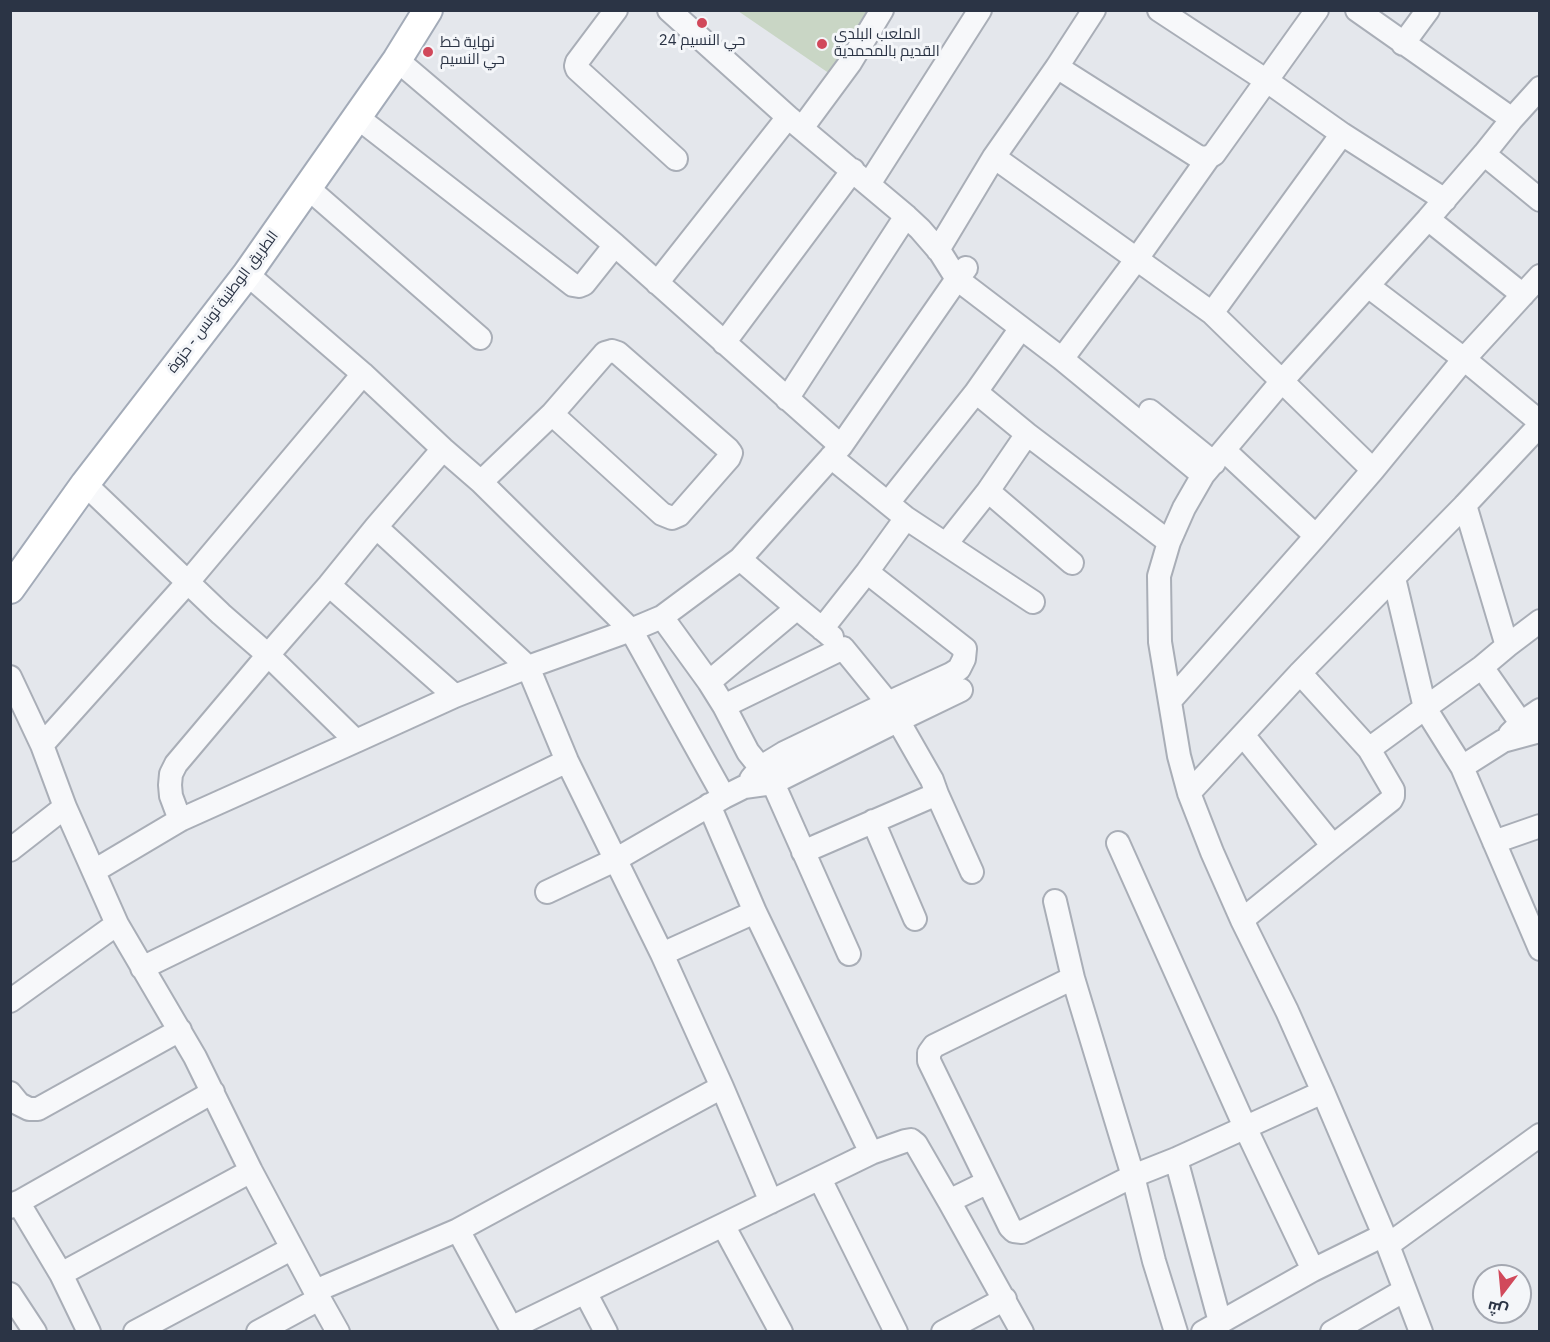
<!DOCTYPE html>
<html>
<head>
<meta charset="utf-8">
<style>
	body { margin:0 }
	#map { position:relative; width:1550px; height:1342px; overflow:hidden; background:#e4e7ec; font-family:"IBM Plex Sans",Cairo,sans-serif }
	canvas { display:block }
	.frame { position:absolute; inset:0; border:12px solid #2b3445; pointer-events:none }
	.north { position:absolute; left:1472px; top:1264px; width:60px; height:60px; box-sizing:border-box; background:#f4f6f9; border:2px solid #a4a8b1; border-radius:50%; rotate:196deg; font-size:16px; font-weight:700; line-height:24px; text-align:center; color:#2b3445 }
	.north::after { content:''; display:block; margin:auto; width:21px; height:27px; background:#d1495b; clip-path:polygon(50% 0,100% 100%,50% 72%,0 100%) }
</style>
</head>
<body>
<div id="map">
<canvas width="1550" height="1342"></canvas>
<div class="frame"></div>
<div class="north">ش</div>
</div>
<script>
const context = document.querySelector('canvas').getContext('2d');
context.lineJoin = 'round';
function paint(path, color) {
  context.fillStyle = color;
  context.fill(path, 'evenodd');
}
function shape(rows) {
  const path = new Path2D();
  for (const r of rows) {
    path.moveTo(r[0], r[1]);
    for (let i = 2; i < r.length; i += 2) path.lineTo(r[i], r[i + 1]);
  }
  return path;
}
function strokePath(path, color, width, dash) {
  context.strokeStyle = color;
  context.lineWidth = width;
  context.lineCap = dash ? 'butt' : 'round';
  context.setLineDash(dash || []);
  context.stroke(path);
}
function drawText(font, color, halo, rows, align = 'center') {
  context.font = font + ' "IBM Plex Sans",Cairo,sans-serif';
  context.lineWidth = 6;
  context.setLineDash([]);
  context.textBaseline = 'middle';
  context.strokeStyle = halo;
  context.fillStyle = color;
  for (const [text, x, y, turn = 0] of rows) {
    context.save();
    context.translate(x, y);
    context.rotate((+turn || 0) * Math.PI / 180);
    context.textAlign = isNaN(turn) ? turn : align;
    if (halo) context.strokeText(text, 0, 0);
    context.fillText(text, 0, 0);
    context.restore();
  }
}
const green = shape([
	[738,11,879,11,836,78]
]);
const minor = shape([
	[616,10,577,62,576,66,577,69,676,159],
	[669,10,788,117,906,216,920,229,940,252,957,279,1062,359,1203,475],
	[1159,10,1267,81,1342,134,1445,200],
	[1357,10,1512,119],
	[1403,44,1428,10],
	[397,60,615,245,841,446],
	[1057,67,1197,156,1202,158,1209,157,1214,154,1317,10],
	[357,117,573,285,579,286,584,284,615,245],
	[802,128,850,63,882,10],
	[1484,154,1540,200],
	[994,157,1212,313,1342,134],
	[869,184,980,10],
	[308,188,480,338],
	[1428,219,1523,295],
	[938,250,994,157,1057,67,1094,10],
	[247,274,363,374,443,449,481,482,631,630,724,797],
	[1540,276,1464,359,1540,422],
	[657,283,788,117],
	[1368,286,1464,359,1373,470],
	[1021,328,976,392,1027,434,988,491,1072,563],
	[724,343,853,170],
	[612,351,618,353,728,449,731,453,729,458,679,515,672,518,662,514,552,414,605,353,612,351],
	[1062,359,1136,260,1209,157],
	[787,399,906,216],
	[1150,411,1214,463],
	[1027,434,1169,542],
	[1225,451,1316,536],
	[481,482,552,414],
	[85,484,221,614,268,655,356,741,455,696,528,667,631,630,662,617,709,682,724,706,748,752,773,783,849,954],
	[888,503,976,392],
	[906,518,1033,602],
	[376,527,528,667,567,761,662,954,722,1087,458,1230,511,1328,871,1153,755,912,709,805],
	[946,544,988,491],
	[740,559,797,608],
	[1394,578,1425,708,1462,767,1540,949],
	[329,585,455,696],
	[662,617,740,559,841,446,957,279,966,268],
	[822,629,867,572,906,518,831,457],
	[1507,646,1540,621],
	[1482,667,1521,723],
	[1300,673,1369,749],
	[10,677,42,745,65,807,117,924,195,1057,251,1171,315,1291,338,1332],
	[709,682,797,608,832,637],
	[1170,701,1316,536,1373,470,1212,313],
	[724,706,843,648,888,703,932,780,937,794,803,852],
	[1510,734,1521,723,1540,710],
	[1243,735,1333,846],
	[42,745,188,582,363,374],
	[1462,767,1503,741,1540,731],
	[751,779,761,767,784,753,888,703,951,674,959,669,964,659,965,649,867,572],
	[1189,793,1300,673,1465,505,1540,425],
	[937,794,972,872],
	[180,820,171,796,170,785,171,774,176,764,268,655,329,585,376,527,443,449],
	[873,821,915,919],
	[1494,842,1540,826],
	[1118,843,1245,1127,1313,1270,1203,1332],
	[10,850,65,807],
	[94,871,180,820,356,741],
	[547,892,615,860,724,797,744,787,773,783,897,721,961,690],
	[1055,901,1073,978,1133,1176,1154,1261,1176,1332],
	[1242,920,1333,846,1391,800,1393,796,1393,790,1369,749,1425,708,1482,667,1507,646,1465,505],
	[662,954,755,912],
	[142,968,567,761],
	[10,1001,117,924],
	[722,1087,771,1202],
	[10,1093,19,1104,29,1109,38,1109,180,1030],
	[871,1153,905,1141,911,1140,916,1144,949,1201,988,1182,929,1061,929,1053,934,1046,1073,978],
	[1176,1159,1220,1322],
	[820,1179,896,1332],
	[988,1182,1010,1227,1014,1231,1022,1232,1133,1176,1176,1159,1323,1092],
	[949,1201,1022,1332],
	[18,1202,61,1274,89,1332],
	[10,1207,213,1092],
	[723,1225,781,1332],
	[1388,1245,1540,1135],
	[1313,1270,1384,1235],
	[61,1274,251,1171],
	[315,1291,458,1230],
	[585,1292,606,1332],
	[10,1294,35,1332],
	[135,1332,291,1249],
	[258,1332,319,1299],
	[943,1332,1005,1299],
	[1332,1332,1405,1290],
	[1421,1332,1384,1235,1323,1092,1287,1011,1242,920,1212,852,1189,793,1179,756,1160,642,1159,576,1169,542,1184,508,1203,475,1282,381,1428,219,1484,154,1512,119,1540,88]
]);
const major = shape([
	[10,589,85,484,247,274,397,60,428,10]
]);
const markers = [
	[702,23,6,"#d1495b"],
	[822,44,6,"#d1495b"],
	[428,52,6,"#d1495b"]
];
const poiNames = [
	["الملعب البلدي",834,35],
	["القديم بالمحمدية",834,52],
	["حي النسيم 24",702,41,"center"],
	["نهاية خط",440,43],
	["حي النسيم",440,60]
];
const streetNames = [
	["الطريق الوطنية تونس - حزوة",223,302,-53]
];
paint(green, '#c9d6c5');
strokePath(minor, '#a9aeb7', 26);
strokePath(major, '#a3abb8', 32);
strokePath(minor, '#f7f8fa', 22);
strokePath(major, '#fff', 28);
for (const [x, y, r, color] of markers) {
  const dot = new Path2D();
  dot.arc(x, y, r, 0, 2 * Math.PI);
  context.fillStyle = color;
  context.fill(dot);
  strokePath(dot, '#f4f6f9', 2);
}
drawText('15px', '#2b3445', '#f4f6f9', poiNames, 'left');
drawText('15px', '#2b3445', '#f4f6f9', streetNames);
</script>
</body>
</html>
